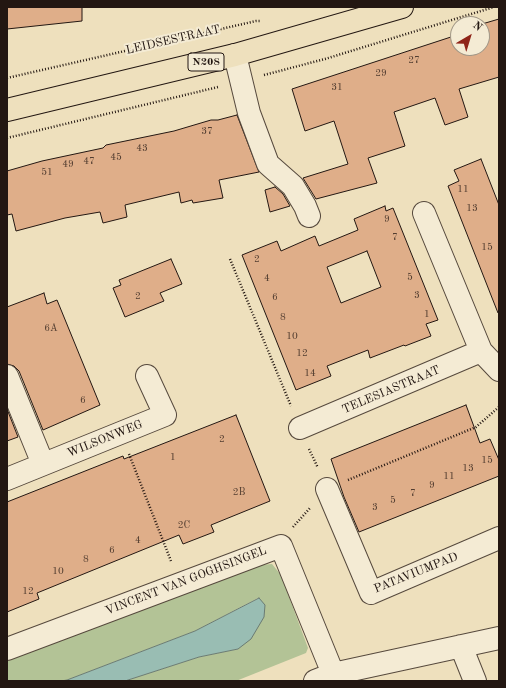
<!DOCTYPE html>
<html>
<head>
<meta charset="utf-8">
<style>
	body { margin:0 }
	#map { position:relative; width:506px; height:688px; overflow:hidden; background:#eee0bd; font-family:"Old Standard TT",serif }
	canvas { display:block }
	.frame { position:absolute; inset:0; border:8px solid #231712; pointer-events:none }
	.north { position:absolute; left:450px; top:16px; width:40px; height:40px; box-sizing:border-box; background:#f4ebd4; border:1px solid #a09686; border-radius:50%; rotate:38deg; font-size:11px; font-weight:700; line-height:16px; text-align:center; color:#231712 }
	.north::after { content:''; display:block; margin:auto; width:14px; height:18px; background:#8f2418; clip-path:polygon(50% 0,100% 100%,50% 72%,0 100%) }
</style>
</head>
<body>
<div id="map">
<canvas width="506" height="688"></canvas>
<div class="frame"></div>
<div class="north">N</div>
</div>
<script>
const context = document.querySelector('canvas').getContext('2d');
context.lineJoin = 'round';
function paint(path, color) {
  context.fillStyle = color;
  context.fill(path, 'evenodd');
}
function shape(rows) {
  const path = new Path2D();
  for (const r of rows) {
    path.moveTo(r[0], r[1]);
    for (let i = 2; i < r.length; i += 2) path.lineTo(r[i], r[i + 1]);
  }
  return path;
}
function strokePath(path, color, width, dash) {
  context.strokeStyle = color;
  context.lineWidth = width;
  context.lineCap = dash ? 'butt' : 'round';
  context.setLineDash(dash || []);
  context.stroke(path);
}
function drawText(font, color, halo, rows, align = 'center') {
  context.font = font + ' "Old Standard TT",serif';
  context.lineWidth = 4;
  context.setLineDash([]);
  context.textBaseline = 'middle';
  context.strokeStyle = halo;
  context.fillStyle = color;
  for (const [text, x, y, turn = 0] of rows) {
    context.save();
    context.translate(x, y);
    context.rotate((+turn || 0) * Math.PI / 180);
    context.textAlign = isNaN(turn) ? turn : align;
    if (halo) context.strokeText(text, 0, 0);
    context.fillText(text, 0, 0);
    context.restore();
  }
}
const green = shape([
	[272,564,281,575,308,648,306,653,236,681,125,681,199,657,238,649,258,598,195,631,67,680,7,681,7,661,259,565]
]);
const water = shape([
	[259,598,265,605,264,617,251,639,238,649,199,657,125,681,61,681,67,680,195,631,259,598]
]);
const building = shape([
	[7,7,82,7,82,21,7,29,7,7],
	[499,19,499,77,459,89,468,117,445,125,435,98,394,112,405,146,368,158,377,183,316,199,303,178,348,164,334,121,305,131,292,89,457,35,458,33,458,48,482,48,482,24,499,19],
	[237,115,259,172,219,180,223,198,193,203,192,200,181,203,179,192,125,205,127,217,103,223,100,212,65,218,16,231,12,214,7,215,7,171,42,161,103,148,106,145,174,131,211,120,218,120,237,115],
	[481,159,499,205,499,312,498,313,448,186,459,181,454,170,481,159],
	[275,187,283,194,290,206,270,212,265,190,275,187],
	[385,206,386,211,393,208,438,320,426,324,431,336,405,346,404,345,370,358,368,350,327,366,331,376,296,390,242,255,277,241,281,251,315,236,319,246,358,230,354,219,385,206],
	[367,251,381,287,341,303,327,267,367,251],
	[171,259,182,284,160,293,164,301,125,317,113,288,121,285,119,280,171,259],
	[44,293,47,304,57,300,100,405,43,430,19,371,14,366,7,364,7,307,44,293],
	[466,405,480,443,490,439,499,460,499,476,359,532,344,497,331,459,466,405],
	[7,409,18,437,7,441,7,409],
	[236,415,270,501,211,525,214,532,183,544,179,535,37,593,39,599,7,612,7,502,123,456,124,459,236,415]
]);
const path = shape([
	[264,75,325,59,494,7],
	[7,78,256,21,261,21],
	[7,138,218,87],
	[230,259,291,406],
	[309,449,318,468],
	[129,454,171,561],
	[348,480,476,427,499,407],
	[293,527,310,508]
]);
const minor = shape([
	[235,55,249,113,268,164,293,186,305,206,309,216],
	[424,213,481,351,499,370],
	[7,376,43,464],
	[300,428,481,351],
	[7,479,165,415,147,376],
	[327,489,371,593,499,538],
	[461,646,475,681],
	[7,649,281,546,336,681],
	[315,681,333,674,499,638]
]);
const major = shape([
	[7,110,235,55,402,7]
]);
const numberNames = [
	["27",414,60],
	["29",381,73],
	["31",337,87],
	["37",207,131],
	["43",142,148],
	["45",116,157],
	["47",89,161],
	["49",68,164],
	["51",47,172],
	["11",463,189],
	["13",472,208],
	["9",387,219],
	["7",395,237],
	["15",487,247],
	["2",257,259],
	["5",410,277],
	["4",267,278],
	["3",417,295],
	["2",138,296],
	["6",275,297],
	["1",427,314],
	["8",283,317],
	["6A",51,328],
	["10",292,336],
	["12",302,353],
	["14",310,373],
	["6",83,400],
	["2",222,439],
	["1",173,457],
	["15",487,460],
	["13",468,468],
	["11",449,476],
	["9",432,485],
	["2B",239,492],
	["7",413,493],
	["5",393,500],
	["3",375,507],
	["2C",184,525],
	["4",138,540],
	["6",112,550],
	["8",86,559],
	["10",58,571],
	["12",28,591]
];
const shields = [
	[206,62,36]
];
const shieldNames = [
	["N208",206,62]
];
const streetNames = [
	["LEIDSESTRAAT",173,40,-13],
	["TELESIASTRAAT",391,390,-23],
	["WILSONWEG",105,439,-22],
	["PATAVIUMPAD",416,573,-22],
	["VINCENT VAN GOGHSINGEL",186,581,-21]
];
paint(green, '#b3c396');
paint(water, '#99bdb3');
strokePath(water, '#6a7b73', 1);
paint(building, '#dfae89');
strokePath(building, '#231712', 1);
strokePath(minor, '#56493d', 24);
strokePath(major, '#231712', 24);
strokePath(path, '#231712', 2.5, [1, 2]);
strokePath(minor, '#f4ebd4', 22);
strokePath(major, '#eee0bd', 22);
drawText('10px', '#523d30', null, numberNames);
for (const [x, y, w] of shields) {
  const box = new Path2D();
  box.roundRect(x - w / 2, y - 9, w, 18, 3);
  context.fillStyle = '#f4ebd4';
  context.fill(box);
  strokePath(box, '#231712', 1);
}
drawText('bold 11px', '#231712', null, shieldNames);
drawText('12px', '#231712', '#f4ebd4', streetNames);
</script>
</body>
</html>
